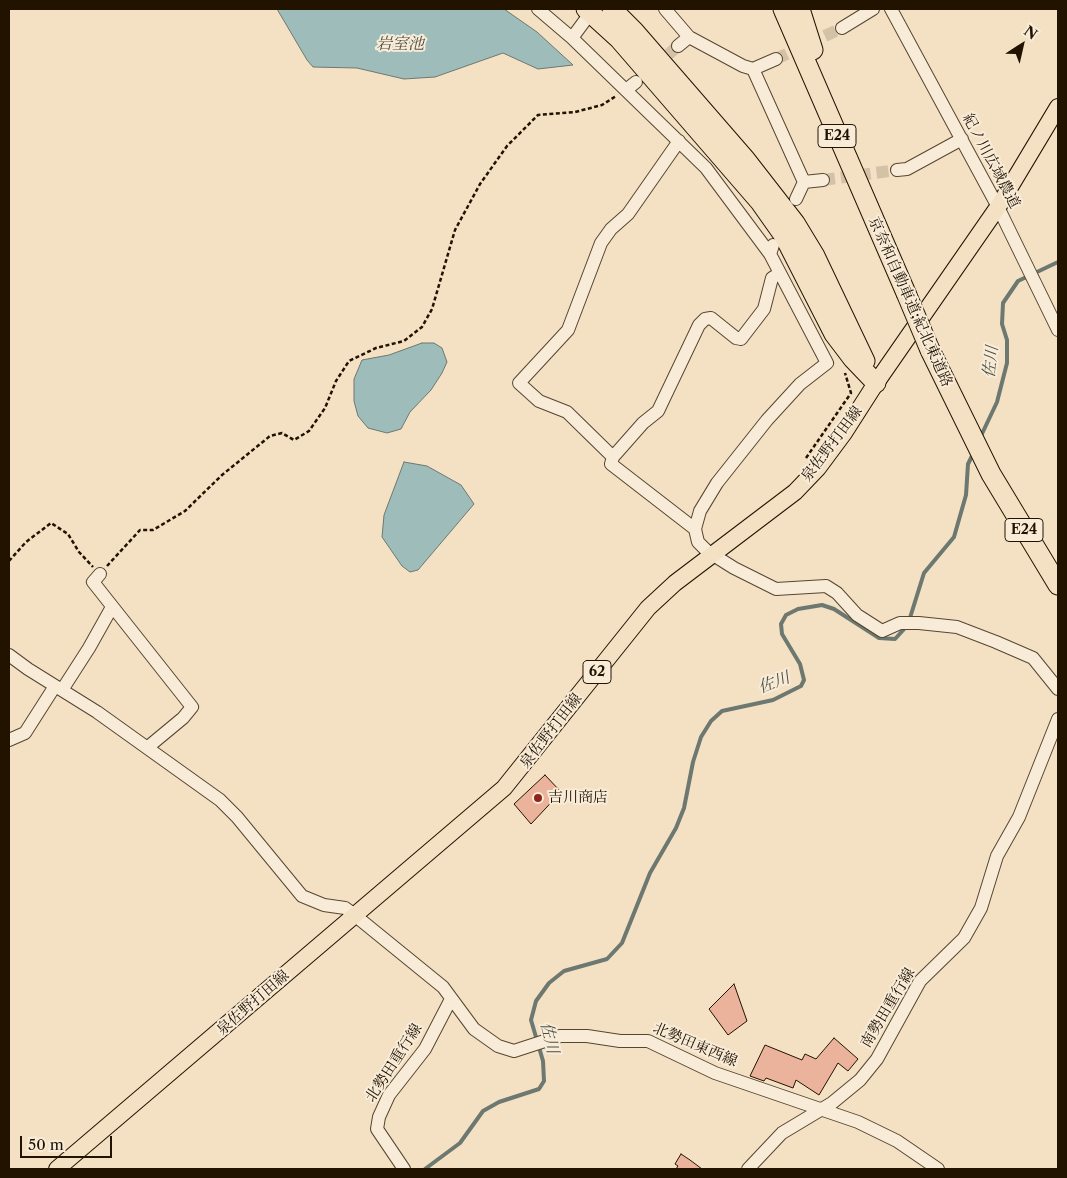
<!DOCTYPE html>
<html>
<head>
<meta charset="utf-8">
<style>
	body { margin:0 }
	#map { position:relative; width:1067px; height:1178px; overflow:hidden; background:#f4e1c4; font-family:"Libre Caslon Text",serif }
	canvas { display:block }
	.frame { position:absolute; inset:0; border:10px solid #221300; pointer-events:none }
	.north { position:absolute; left:997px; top:20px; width:50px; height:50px; -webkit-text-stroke:4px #f8ecd9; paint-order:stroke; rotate:35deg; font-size:14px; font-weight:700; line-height:20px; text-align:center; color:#221300 }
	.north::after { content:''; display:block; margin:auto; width:18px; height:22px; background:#221300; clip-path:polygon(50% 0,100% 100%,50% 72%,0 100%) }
	.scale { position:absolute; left:20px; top:1136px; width:92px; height:22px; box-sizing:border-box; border:2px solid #221300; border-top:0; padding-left:6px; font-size:15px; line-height:18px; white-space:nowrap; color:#221300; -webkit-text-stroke:4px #f8ecd9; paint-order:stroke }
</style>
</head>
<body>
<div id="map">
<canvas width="1067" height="1178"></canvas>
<div class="frame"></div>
<div class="north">N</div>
<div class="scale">50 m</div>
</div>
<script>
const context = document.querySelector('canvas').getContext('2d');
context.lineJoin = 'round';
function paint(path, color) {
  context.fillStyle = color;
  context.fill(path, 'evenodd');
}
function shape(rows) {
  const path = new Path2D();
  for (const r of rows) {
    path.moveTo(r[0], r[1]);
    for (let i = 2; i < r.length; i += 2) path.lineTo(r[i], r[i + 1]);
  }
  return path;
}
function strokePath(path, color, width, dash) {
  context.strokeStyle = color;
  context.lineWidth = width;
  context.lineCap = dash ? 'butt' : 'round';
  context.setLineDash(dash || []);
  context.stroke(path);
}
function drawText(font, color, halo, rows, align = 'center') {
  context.font = font + ' "Libre Caslon Text","Noto Serif JP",serif';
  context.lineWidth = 4;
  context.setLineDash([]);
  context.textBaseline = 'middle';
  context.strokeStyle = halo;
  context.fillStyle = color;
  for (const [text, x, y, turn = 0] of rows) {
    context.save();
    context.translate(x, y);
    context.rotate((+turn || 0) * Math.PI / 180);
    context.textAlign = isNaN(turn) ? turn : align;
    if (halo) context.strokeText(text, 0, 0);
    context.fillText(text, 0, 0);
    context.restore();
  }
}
const water = shape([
	[277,9,504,9,537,32,573,65,538,69,503,53,435,77,404,79,357,68,313,67,307,60,277,9],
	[422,343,434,343,442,348,447,362,442,373,431,390,410,412,401,429,387,433,368,428,358,416,354,401,354,379,362,360,389,355,422,343],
	[404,462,427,466,461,485,474,504,418,570,410,572,402,566,382,537,384,515,404,462]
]);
const stream = shape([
	[980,438,997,402,1007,363,1007,340,1002,324,1003,303,1018,281,1058,262],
	[909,621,924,573,954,537,966,495,968,464,974,452],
	[425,1169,460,1143,483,1111,499,1102,539,1089,544,1081,543,1061,531,1020,536,1001,549,983,564,971,607,959,622,943,650,873,676,828,684,808,693,762,701,737,711,721,722,711,773,700,801,686,804,680,800,664,782,634,781,624,786,615,798,609,822,605,834,609,879,638,895,639,906,627]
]);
const building = shape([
	[545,775,561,792,531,824,514,804,545,775],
	[734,984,747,1021,728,1035,709,1009,734,984],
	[834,1038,858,1059,848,1071,838,1063,819,1095,796,1080,793,1088,766,1078,764,1081,750,1076,765,1045,802,1060,805,1054,816,1059,834,1038],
	[681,1154,690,1160,702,1169,676,1169,678,1166,675,1164,681,1154]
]);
const minorTunnel = shape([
	[776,59,842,28],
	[655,66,678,46],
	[823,180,897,170]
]);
const path = shape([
	[806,458,851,393,845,373],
	[9,561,26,542,51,523,68,534,79,552,93,567],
	[107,566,140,530,153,530,185,511,222,475,270,436,282,433,294,440,309,431,325,408,336,381,349,361,376,348,404,341,422,327,432,309,455,230,480,184,507,146,538,115,575,112,602,105,616,96]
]);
const minor = shape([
	[538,9,572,38,586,19],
	[665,9,689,37,743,66,753,69,776,59],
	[891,9,998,207,1058,330],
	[842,28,873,9],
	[572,38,706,168,770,254],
	[678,46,689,37],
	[753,69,804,182],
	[626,90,636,82],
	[897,170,907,169,962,139],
	[796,199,804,182,823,180],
	[780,273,772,278,764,309,741,339,736,338,711,318,705,319,699,325,658,411,643,423,613,457,611,464,695,529,698,542,707,551,734,568,776,589,826,586,837,593,857,615,882,631,900,623,919,623,957,627,996,642,1033,658,1058,689],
	[613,457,567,412,539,401,519,383,568,330,601,243,611,229,628,214,679,141],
	[695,529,700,511,717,483,767,420,800,384,827,363,770,254,773,245],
	[100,574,93,582,192,707,183,718,148,747],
	[9,655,28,669,97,712,220,800,237,817,302,896,324,905,345,908,352,913,443,987,474,1029,498,1046,514,1051,560,1036,587,1036,620,1041,648,1041,715,1073,858,1122,897,1141,938,1169],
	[62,690,89,648,112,607],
	[9,740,25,733,55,686],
	[404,1169,377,1129,379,1117,389,1095,425,1049,451,999],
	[748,1169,782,1133,832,1103,860,1080,877,1059,920,981,964,938,981,908,997,856,1019,817,1058,719]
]);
const major = shape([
	[57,1169,504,788,648,608,675,583,795,492,818,468,844,433,876,383,998,207,1058,107]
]);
const highway = shape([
	[586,9,619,39,760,202,784,236,834,334,853,359,876,383],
	[612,9,634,31,746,160,795,223,815,256,865,361],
	[783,9,906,293],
	[800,9,813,50],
	[930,350,991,474,1058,585]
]);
const highwayBridge = shape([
	[906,293,930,350]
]);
const markers = [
	[538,798,5,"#8f2418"]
];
const shields = [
	[837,136,38],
	[1024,530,38],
	[597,672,28]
];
const shieldNames = [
	["E24",837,136],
	["E24",1024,530],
	["62",597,672]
];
const streetNames = [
	["紀ノ川広域農道",991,161,62],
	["京奈和自動車道;紀北東道路",910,302,66],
	["泉佐野打田線",832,444,-53],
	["泉佐野打田線",551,731,-52],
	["泉佐野打田線",253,1003,-41],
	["南勢田重行線",888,1008,-59],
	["北勢田東西線",695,1045,23],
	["北勢田重行線",394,1063,-57]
];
const poiNames = [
	["吉川商店",548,798]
];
const waterNames = [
	["岩室池",400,44],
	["佐川",991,362,-83],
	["佐川",774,683,-21],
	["佐川",549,1038,76]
];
paint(water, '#9ebcba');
strokePath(water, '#6c7870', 1);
strokePath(stream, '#6c7870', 4);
paint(building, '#ebb29c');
strokePath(building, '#221300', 1);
strokePath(minorTunnel, '#d4c2a7', 12, [12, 6]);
strokePath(minor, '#564631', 14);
strokePath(major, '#221300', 18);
strokePath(highway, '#221300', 21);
strokePath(path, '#221300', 2.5, [4, 2.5]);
strokePath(minor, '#f8ecd9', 12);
strokePath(major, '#f4e1c4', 16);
strokePath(highway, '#f4e1c4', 19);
strokePath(highwayBridge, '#221300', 21, []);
strokePath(highwayBridge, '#f4e1c4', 19);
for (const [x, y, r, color] of markers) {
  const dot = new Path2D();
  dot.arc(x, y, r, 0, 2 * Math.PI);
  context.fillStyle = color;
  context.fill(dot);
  strokePath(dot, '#f8ecd9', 2);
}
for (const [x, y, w] of shields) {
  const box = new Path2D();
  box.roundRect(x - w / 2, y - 11.5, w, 23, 4);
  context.fillStyle = '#f8ecd9';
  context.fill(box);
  strokePath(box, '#221300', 1);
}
drawText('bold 14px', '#221300', null, shieldNames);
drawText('15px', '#221300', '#f8ecd9', streetNames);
drawText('15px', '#221300', '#f8ecd9', poiNames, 'left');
drawText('italic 16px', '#4d4e41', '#f8ecd9', waterNames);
</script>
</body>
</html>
